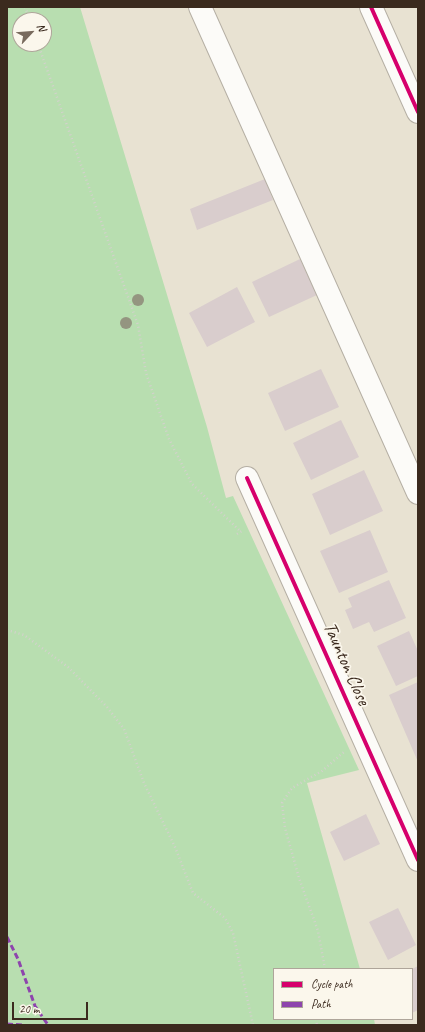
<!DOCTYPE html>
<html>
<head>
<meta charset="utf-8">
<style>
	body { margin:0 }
	#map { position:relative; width:425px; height:1032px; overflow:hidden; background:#e8e2d2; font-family:Caveat,sans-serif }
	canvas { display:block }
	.frame { position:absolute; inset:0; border:8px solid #3b2a1e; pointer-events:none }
	.legend { position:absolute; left:273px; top:968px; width:140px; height:52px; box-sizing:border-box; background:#fbf7ec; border:1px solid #aea59a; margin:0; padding:5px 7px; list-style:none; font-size:12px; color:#3b2a1e }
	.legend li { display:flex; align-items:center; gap:8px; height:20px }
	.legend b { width:20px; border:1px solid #aea59a }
	.north { position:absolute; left:12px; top:12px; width:40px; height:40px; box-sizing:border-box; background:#fbf7ec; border:1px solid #aea59a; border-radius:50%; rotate:64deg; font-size:11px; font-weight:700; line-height:16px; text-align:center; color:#3b2a1e }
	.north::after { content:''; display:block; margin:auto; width:14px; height:18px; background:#786a5d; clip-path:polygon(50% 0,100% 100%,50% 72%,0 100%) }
	.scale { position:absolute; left:12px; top:1002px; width:76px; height:18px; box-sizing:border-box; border:2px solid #3b2a1e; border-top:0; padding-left:5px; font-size:12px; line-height:14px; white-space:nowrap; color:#3b2a1e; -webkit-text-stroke:3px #fbf7ec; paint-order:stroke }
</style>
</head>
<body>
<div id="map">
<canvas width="425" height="1032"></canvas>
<div class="frame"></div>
<ul class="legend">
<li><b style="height:5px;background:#d6006c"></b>Cycle path</li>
<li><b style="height:5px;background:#8e44ad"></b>Path</li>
</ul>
<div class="north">N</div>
<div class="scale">20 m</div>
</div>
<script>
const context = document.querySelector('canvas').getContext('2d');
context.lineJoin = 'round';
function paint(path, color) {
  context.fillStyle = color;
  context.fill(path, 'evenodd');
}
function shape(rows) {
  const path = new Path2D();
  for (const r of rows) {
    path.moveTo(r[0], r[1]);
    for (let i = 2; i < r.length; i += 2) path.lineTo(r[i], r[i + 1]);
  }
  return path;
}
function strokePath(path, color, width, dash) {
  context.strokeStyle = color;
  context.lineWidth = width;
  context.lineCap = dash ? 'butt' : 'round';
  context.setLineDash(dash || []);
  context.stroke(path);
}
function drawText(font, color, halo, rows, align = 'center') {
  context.font = font + ' Caveat,sans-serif';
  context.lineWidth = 3.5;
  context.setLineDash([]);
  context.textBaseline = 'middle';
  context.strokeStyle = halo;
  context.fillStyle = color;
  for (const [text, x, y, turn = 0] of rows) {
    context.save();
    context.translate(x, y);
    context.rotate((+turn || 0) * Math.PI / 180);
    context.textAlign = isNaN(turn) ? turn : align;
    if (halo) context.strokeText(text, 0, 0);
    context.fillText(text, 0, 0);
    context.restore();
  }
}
const green = shape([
	[7,7,80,7,207,427,226,498,233,496,359,770,307,783,360,969,274,969,274,1019,374,1019,375,1025,7,1025],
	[20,20,44,20,44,44,20,44]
]);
const building = shape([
	[265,179,273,200,197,230,190,209],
	[300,259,317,295,269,317,252,282],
	[237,287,255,322,207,347,189,313],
	[321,369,339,407,285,431,268,393],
	[341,420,359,457,311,480,293,443],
	[364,470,383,511,330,535,312,494],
	[370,530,388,572,339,593,320,551],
	[389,580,406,618,374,632,369,622,353,629,345,610,352,607,348,598],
	[409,631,418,651,418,676,396,686,377,646],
	[418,682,418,762,389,695],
	[366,814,380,844,344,861,330,832],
	[398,908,416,945,388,960,369,922],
	[418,966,418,1010,412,1013,412,969]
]);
const path = shape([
	[25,7,30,20],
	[38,44,138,325,146,373,169,439,192,484,241,532],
	[237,534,242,531],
	[7,630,24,635,68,667,107,707,124,729,144,783,175,847,193,893,225,918,233,933,253,1025],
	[325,969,318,931,299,878,285,828,282,803,292,788,322,771,344,752],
	[316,1019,317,1025]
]);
const minor = shape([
	[200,7,418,493],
	[371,7,418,112],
	[247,478,418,860]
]);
const quiet = shape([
	[7,937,18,959,35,1006,48,1025],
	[7,1024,22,1025]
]);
const cycleway = shape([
	[371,7,418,112],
	[247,478,418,860]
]);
const trees = [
	[138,300],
	[126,323]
];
const streetNames = [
	["Taunton Close",346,664,66]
];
paint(green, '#b8deb0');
paint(building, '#d9cdcd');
strokePath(minor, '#b5afa4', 24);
strokePath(path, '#d4d1cd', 2.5, [1, 3]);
strokePath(minor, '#fcfbf8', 22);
strokePath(quiet, '#8e44ad', 3, [6, 3]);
strokePath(cycleway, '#d6006c', 4);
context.fillStyle = '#949580';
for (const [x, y] of trees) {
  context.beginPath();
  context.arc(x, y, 6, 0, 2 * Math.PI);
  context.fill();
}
drawText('19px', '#3b2a1e', '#fbf7ec', streetNames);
</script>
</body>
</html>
